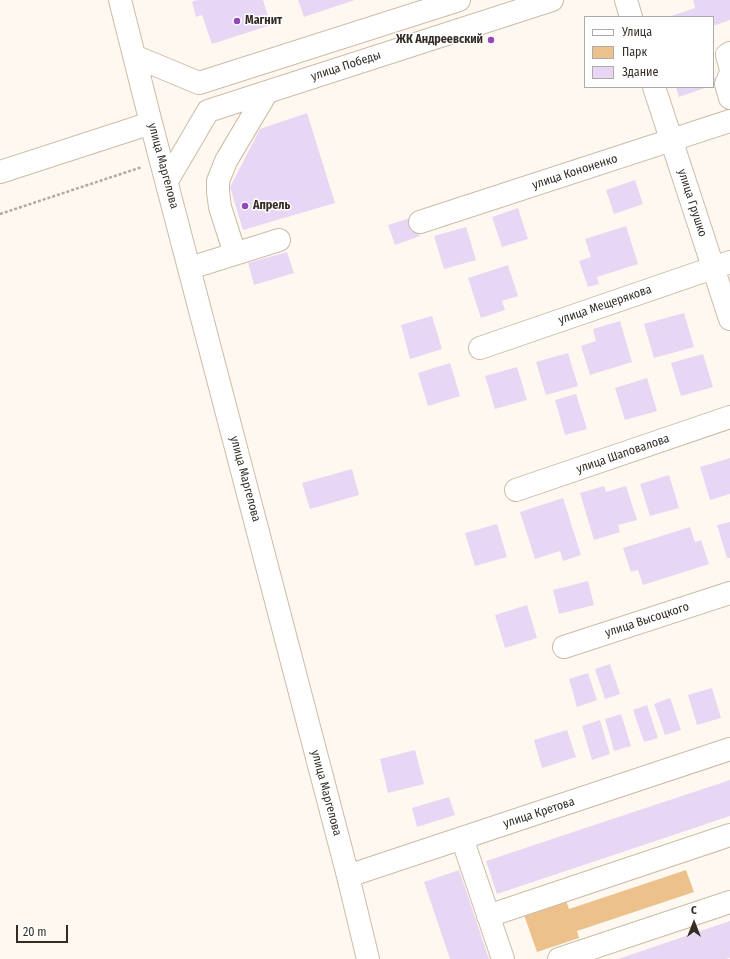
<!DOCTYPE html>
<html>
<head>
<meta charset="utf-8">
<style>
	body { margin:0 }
	#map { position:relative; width:730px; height:959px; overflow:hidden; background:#fff8f0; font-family:"Fira Sans Condensed",sans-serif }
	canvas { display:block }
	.legend { position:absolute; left:584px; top:16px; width:130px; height:72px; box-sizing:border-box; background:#fff; border:1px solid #aeaba8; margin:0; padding:5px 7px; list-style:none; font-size:12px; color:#342d26 }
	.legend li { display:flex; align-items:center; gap:8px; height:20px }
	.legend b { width:20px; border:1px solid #aeaba8 }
	.north { position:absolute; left:674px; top:903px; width:40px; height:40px; -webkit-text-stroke:3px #fff; paint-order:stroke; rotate:0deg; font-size:11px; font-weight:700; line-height:16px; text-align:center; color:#342d26 }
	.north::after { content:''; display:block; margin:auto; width:14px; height:18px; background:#342d26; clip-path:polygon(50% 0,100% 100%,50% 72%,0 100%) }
	.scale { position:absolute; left:16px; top:925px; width:52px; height:18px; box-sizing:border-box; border:2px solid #342d26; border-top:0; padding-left:5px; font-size:12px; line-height:14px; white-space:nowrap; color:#342d26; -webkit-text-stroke:3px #fff; paint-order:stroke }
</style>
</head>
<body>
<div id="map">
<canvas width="730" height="959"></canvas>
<ul class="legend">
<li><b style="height:5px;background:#fff"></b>Улица</li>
<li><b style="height:11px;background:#ecc18c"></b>Парк</li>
<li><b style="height:11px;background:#e8d6f5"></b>Здание</li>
</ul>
<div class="north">С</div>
<div class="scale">20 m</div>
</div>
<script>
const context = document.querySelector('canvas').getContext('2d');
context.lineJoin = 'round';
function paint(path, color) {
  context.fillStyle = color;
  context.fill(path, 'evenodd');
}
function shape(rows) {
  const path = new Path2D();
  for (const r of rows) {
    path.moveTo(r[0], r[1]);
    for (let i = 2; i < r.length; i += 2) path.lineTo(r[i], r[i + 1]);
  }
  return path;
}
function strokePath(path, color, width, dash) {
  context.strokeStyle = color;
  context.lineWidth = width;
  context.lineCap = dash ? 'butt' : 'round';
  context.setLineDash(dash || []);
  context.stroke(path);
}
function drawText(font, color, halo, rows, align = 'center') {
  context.font = font + ' "Fira Sans Condensed",sans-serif';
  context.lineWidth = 3;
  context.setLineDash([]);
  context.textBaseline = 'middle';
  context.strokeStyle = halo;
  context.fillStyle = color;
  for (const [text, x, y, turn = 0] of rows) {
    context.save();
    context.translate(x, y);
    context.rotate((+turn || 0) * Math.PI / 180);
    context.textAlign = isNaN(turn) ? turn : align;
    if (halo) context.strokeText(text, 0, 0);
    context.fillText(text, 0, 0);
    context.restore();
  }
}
const green = shape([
	[686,870,694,892,577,931,579,938,537,952,524,915,566,901,569,909]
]);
const building = shape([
	[197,0,263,0,271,25,212,44,202,15,196,17,192,2],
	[298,0,355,0,304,17],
	[693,0,730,0,730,20,713,26,713,17,668,17,695,8],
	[713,74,717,84,713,86],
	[676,87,708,87,679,97],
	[307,113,335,203,243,230,230,187,260,129],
	[635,180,643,204,614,214,606,190],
	[518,208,528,239,502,247,492,217],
	[413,217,420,236,395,245,388,225],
	[626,226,638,264,597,277,599,284,588,287,579,261,591,257,585,239],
	[466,227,476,260,444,269,434,236],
	[287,252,294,273,254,285,248,263],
	[508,265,518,296,502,301,505,310,481,318,468,278],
	[684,313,694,347,654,358,644,324],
	[432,316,442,349,410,359,401,325],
	[620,321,632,362,590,375,581,346,596,341,593,329],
	[568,353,578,386,546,395,536,362],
	[703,354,713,387,681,396,671,363],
	[450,363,460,396,428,406,418,373],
	[517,367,527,400,495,409,485,376],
	[647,378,657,411,625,420,615,388],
	[576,394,587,429,565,435,555,400],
	[730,458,730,494,710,500,700,467],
	[352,469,359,495,310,509,302,483],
	[669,475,679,508,650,516,640,484],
	[604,486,606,492,626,486,637,520,618,525,620,532,594,540,580,493],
	[563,498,581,555,563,561,560,551,535,559,520,512],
	[730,522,730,558,727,558,717,525],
	[497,524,507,557,475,566,465,533],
	[690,527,695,542,701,540,709,564,643,585,638,570,631,572,623,548],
	[588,581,594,605,559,614,553,590],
	[527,605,537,638,505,648,495,615],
	[610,664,620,694,605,699,595,669],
	[588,673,597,700,577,707,569,679],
	[712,688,721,718,697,725,688,695],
	[670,698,681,730,665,735,654,704],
	[647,705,658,738,644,742,633,710],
	[621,714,631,746,614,751,605,719],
	[600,720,610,754,592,760,582,726],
	[567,730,576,757,542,768,534,740],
	[415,750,424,784,388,793,380,759],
	[730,780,730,816,497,894,486,861],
	[449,797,455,815,417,827,412,808],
	[459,870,473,911,489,959,450,959,424,882],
	[730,921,730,958,726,959,618,959]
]);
const path = shape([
	[0,214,142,167]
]);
const minor = shape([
	[120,0,151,123,348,876,368,959],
	[626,0,631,17],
	[730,53,727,55,730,66],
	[134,56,199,83,459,0],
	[730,75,726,84,730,98],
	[654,87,730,319],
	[0,172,151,123],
	[167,181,208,111,552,0],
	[420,222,730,121],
	[235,254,220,207,218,192,218,181,226,161,267,92],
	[190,268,279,240],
	[480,348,730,262],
	[516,490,730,417],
	[564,647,730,593],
	[462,838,503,959],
	[348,876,730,749],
	[488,916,730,835],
	[559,959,730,902]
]);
const markers = [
	[237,21,4,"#9148ba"],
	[491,40,4,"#9148ba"],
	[245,206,4,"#9148ba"]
];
const poiNames = [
	["Магнит",245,21],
	["ЖК Андреевский",483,40,"right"],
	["Апрель",253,206]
];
const streetNames = [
	["улица Победы",346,66,-18],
	["улица Маргелова",163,166,75],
	["улица Кононенко",575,172,-18],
	["улица Грушко",692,203,72],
	["улица Мещерякова",605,305,-19],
	["улица Шаповалова",623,454,-19],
	["улица Маргелова",245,479,75],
	["улица Высоцкого",647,620,-18],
	["улица Маргелова",326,793,75],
	["улица Кретова",539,813,-18]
];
paint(green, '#ecc18c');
paint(building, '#e8d6f5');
strokePath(minor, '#ccbba7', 24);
strokePath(path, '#b1aaa2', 2.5, [3, 2]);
strokePath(minor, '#fff', 22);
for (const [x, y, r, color] of markers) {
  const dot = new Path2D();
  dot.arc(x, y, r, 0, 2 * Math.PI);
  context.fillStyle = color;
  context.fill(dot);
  strokePath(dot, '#fff', 1.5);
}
drawText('bold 12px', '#342d26', '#fff', poiNames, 'left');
drawText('12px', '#342d26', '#fff', streetNames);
</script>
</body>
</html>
